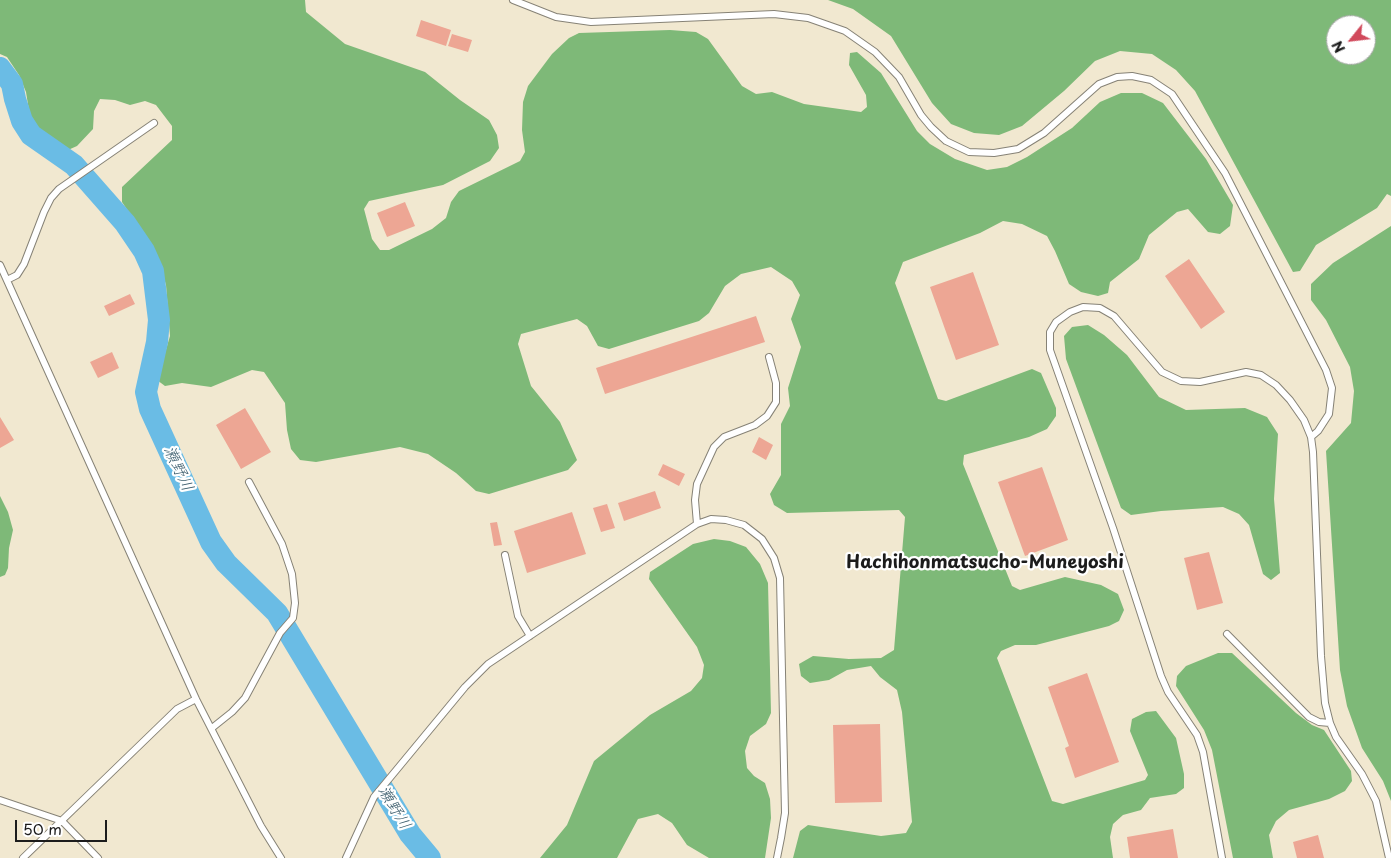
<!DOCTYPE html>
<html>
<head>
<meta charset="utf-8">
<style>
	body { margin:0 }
	#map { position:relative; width:1391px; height:858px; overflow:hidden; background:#f1e8d0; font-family:"Playpen Sans",sans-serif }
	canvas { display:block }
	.north { position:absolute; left:1326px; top:15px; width:50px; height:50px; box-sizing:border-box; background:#fff; border:1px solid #a4a4a4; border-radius:50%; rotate:241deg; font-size:14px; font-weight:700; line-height:20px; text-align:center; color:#1c1c1c }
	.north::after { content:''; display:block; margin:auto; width:18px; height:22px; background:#d1495b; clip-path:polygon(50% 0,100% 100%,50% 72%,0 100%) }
	.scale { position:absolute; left:15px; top:820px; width:92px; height:22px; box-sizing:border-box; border:2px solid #1c1c1c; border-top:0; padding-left:6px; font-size:15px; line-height:18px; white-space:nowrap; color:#1c1c1c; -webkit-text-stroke:4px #fff; paint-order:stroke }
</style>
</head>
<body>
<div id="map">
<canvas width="1391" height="858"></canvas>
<div class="north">N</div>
<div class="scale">50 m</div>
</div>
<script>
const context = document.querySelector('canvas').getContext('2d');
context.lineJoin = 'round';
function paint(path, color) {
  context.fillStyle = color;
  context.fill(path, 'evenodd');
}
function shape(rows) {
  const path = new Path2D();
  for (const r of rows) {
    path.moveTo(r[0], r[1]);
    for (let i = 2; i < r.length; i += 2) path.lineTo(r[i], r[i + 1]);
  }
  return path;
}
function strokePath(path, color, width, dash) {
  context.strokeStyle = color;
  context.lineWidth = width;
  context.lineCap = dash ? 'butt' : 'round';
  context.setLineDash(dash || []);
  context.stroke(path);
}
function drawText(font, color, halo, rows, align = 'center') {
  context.font = font + ' "Playpen Sans","Klee One",sans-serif';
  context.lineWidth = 4.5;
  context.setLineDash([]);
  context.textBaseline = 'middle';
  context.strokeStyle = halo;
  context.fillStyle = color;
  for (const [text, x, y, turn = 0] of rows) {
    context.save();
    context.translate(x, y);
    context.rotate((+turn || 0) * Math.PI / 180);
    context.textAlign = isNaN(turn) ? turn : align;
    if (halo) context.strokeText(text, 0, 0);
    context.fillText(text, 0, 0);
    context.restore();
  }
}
const forest = shape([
	[0,0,305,0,306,12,345,44,425,72,460,100,489,120,497,135,499,148,490,161,443,185,369,201,364,209,372,239,380,250,389,250,432,229,446,218,451,202,459,191,520,161,525,152,522,130,523,102,528,86,552,54,569,38,579,33,670,30,696,32,708,39,742,86,756,94,772,92,804,104,861,112,867,107,866,95,849,65,850,53,857,52,881,73,917,131,930,144,955,159,987,170,1007,167,1027,157,1072,128,1100,102,1121,93,1142,93,1163,103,1206,159,1233,205,1230,226,1220,234,1208,232,1188,209,1177,212,1149,235,1139,259,1110,282,1108,293,1098,296,1081,292,1069,284,1055,251,1047,236,1022,224,1003,221,980,233,903,262,895,283,938,399,946,401,1032,369,1041,373,1056,408,1056,416,1047,429,1029,437,964,455,963,464,1012,586,1020,590,1065,577,1101,585,1118,594,1124,610,1119,621,1109,626,1036,645,1015,645,1001,651,997,658,1052,801,1063,804,1145,780,1148,775,1130,731,1132,719,1146,712,1156,711,1176,738,1184,774,1184,788,1176,794,1150,798,1141,810,1123,815,1113,824,1110,837,1113,858,793,858,800,831,808,825,881,836,906,833,912,822,902,712,897,690,880,677,871,666,847,670,829,680,810,683,801,676,799,664,813,656,849,659,881,658,894,650,905,517,899,510,787,513,774,505,770,494,781,475,781,424,790,406,788,388,801,347,791,319,800,295,792,281,771,267,741,274,725,286,709,313,699,321,609,349,598,346,587,326,577,319,521,334,518,344,531,386,560,422,577,460,568,470,489,494,476,491,456,473,428,454,400,447,316,462,300,460,291,449,287,430,285,403,264,372,252,370,211,387,182,383,165,386,157,380,170,336,166,285,157,255,122,202,122,187,172,140,172,126,156,105,145,101,130,105,115,100,100,99,94,111,93,129,77,146,68,150,40,129,30,117,26,92,19,75,7,57,0,54],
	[828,0,1391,0,1391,196,1387,194,1377,208,1316,245,1300,271,1293,272,1195,91,1176,70,1152,54,1120,51,1095,61,1064,91,1022,126,999,135,974,133,951,124,932,103,891,36,853,9],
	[1336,25,1366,25,1366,55,1336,55],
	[1391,226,1391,801,1383,781,1362,748,1347,706,1340,670,1326,451,1351,423,1354,391,1350,367,1326,320,1311,300,1311,284,1333,263],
	[1088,325,1104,335,1127,355,1159,397,1186,410,1245,408,1267,417,1278,434,1274,499,1280,573,1271,580,1263,574,1249,525,1239,514,1223,507,1161,511,1131,515,1121,508,1066,359,1064,336,1072,327],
	[0,496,8,512,13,530,9,548,8,568,5,575,0,577],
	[714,539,730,541,746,547,760,564,768,583,771,713,766,724,750,736,745,751,747,768,754,776,765,783,770,799,771,818,765,858,709,858,687,845,672,823,658,814,638,819,617,858,540,858,567,825,594,761,650,715,691,691,702,678,704,665,697,647,649,579,650,572,693,544],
	[1218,653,1232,653,1296,713,1312,725,1324,730,1351,771,1352,781,1345,791,1329,799,1289,810,1276,821,1269,835,1273,858,1233,858,1212,750,1204,730,1176,686,1177,676,1186,666]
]);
const river = shape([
	[0,68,12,84,15,99,22,121,31,135,74,165,125,223,144,251,153,271,159,320,157,342,146,392,150,409,211,542,226,563,277,613,410,834,430,858]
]);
const building = shape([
	[421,20,451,30,446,46,416,36],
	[452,34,472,40,468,52,448,46],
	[405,202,415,226,387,237,377,213],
	[1189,259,1225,312,1201,329,1165,276],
	[973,272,999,345,956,360,930,287],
	[130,294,135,304,109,316,104,306],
	[756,316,765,342,605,394,596,368],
	[112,352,119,368,98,378,90,362],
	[245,408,271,452,241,469,216,425],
	[0,417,14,440,0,448],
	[759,437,773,445,766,460,752,452],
	[663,464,685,474,679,486,658,475],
	[1042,467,1068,540,1025,556,998,482],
	[655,491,661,508,624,521,618,503],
	[607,504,615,528,601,532,593,508],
	[572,512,586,554,527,573,514,531],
	[497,522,502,545,494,546,490,523],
	[1209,552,1223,603,1197,610,1184,558],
	[1087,673,1119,762,1075,778,1065,748,1069,746,1048,687],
	[880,724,882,802,835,803,833,725],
	[1173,829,1178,858,1130,858,1127,837],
	[1318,835,1324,858,1297,858,1293,842]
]);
const service = shape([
	[513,0,556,17,591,22,774,14,808,18,845,31,875,52,899,77,921,115,931,127,946,141,969,152,994,153,1018,149,1044,133,1099,84,1117,77,1132,76,1151,80,1172,94,1225,173,1326,370,1332,388,1329,414,1318,431,1311,437],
	[0,265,196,699,261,826,281,858],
	[7,280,17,275,24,264,44,212,51,198,59,189,154,123],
	[697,524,695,500,697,484,714,447,724,437,755,425,767,416,776,402,776,383,769,357],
	[505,555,518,616,530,636],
	[1227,634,1309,717,1319,722,1330,723],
	[212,728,232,712,245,698,280,633,293,618,295,603,292,574,282,544,249,482],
	[0,800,62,821,98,858],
	[23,858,177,709,196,699],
	[346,858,374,797,465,687,488,664,697,524,711,519,726,520,744,525,762,539,774,558,780,578,785,813,781,838,777,858],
	[1222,858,1203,752,1197,735,1168,692,1161,676,1113,528,1050,350,1050,332,1056,322,1070,312,1083,307,1100,308,1114,316,1162,372,1181,381,1200,382,1246,372,1261,375,1276,385,1290,400,1304,420,1311,437,1313,452,1321,656,1325,703,1330,723,1336,737,1362,774,1376,801,1389,858]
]);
const waterNames = [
	["瀬野川",178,469,65],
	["瀬野川",394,808,59]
];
const quarterNames = [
	["Hachihonmatsucho-Muneyoshi",985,563]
];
paint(forest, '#7eb978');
strokePath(river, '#6abce5', 22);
paint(building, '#eda694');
strokePath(service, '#868276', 8);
strokePath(service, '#fff', 6);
drawText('italic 16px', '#3b5c6c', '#fff', waterNames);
drawText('bold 18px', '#1c1c1c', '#fff', quarterNames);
</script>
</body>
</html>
